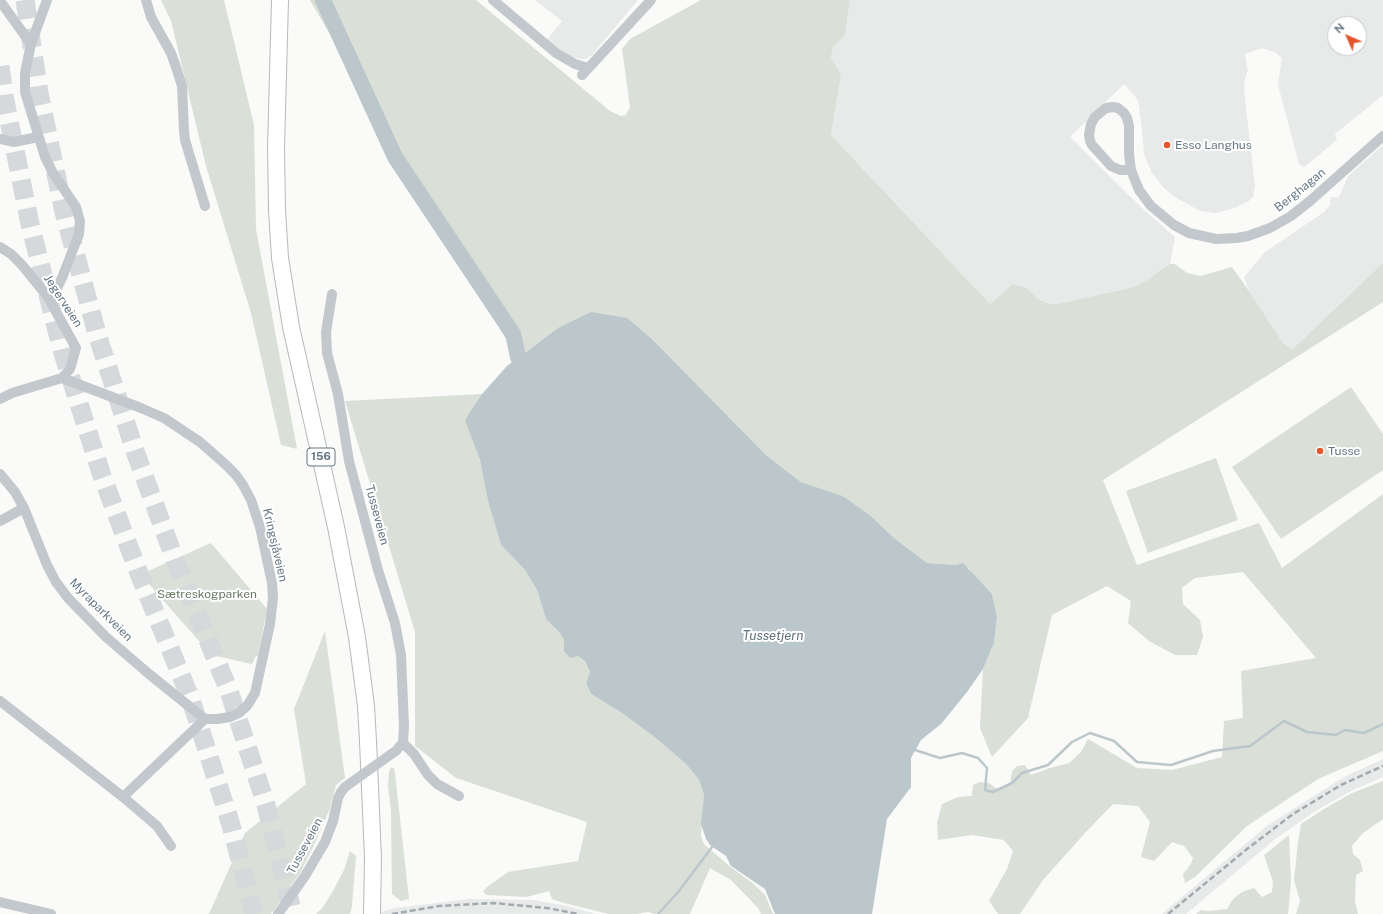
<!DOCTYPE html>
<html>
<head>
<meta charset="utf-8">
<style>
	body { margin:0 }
	#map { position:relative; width:1383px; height:914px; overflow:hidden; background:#fafaf8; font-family:"Public Sans",sans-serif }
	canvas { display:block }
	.north { position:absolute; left:1327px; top:16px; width:40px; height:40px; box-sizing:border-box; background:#fff; border:1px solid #c1c8cd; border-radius:50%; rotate:315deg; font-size:11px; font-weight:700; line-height:16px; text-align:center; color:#657683 }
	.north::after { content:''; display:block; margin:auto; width:14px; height:18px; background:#e4572e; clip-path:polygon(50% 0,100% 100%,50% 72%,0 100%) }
</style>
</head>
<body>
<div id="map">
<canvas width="1383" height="914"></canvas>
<div class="north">N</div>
</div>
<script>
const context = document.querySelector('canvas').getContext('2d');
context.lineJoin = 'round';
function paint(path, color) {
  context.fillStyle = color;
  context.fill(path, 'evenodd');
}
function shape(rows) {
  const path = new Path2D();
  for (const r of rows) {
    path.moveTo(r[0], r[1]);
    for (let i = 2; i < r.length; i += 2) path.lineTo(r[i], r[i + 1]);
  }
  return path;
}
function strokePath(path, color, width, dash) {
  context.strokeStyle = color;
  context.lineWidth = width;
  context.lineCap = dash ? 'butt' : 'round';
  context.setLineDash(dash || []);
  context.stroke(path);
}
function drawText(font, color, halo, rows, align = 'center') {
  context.font = font + ' "Public Sans",sans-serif';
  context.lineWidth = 4;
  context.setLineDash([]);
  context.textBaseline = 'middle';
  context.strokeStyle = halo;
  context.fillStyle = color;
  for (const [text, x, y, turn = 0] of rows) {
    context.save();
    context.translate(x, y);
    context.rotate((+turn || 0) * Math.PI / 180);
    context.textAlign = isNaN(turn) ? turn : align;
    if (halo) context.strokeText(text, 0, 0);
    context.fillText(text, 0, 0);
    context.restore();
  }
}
const built = shape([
	[535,0,638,0,592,55,586,59,581,59,570,56,564,53,547,40,562,21],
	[850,0,1383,0,1383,95,1335,134,1337,140,1304,167,1299,164,1278,85,1282,58,1276,53,1262,48,1245,54,1248,71,1245,78,1244,90,1255,186,1253,197,1249,201,1235,208,1216,213,1200,211,1173,196,1163,187,1152,173,1144,154,1142,130,1138,100,1124,84,1070,137,1143,209,1175,237,1170,264,1160,270,1151,278,1134,287,1057,304,1051,304,1038,299,1026,288,990,304,831,135,841,75,831,57,833,48,845,35],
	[1335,24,1359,24,1359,48,1335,48],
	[1383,145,1383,263,1292,351,1283,343,1249,291,1244,277,1265,252,1324,212,1330,205,1331,197,1339,197,1348,176],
	[1383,759,1383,777,1351,791,1314,812,1274,840,1186,914,1162,914,1268,825,1344,777],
	[470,899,534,900,568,906,596,914,376,914,394,908,411,906]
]);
const green = shape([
	[161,0,224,0,254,125,256,229,297,449,281,445,251,313,206,166,171,21],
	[310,0,476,0,610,111,621,116,626,115,630,107,622,49,630,39,701,0,850,0,845,35,833,48,831,57,841,75,831,135,990,304,1013,284,1026,288,1038,299,1050,304,1057,304,1134,287,1151,278,1160,270,1170,264,1175,264,1187,273,1201,276,1232,267,1249,291,1283,343,1292,350,1383,263,1383,302,1103,480,1137,565,1259,523,1282,568,1383,494,1383,751,1318,779,1247,826,1195,877,1185,883,1183,874,1191,864,1193,858,1184,846,1172,842,1154,861,1141,857,1150,822,1138,806,1113,804,1085,833,1043,880,1020,914,998,914,989,901,1007,869,1013,851,1004,840,972,835,938,840,937,823,942,804,958,797,972,796,973,785,980,782,989,783,997,789,1010,784,1012,771,1017,766,1025,765,1031,775,1050,768,1069,763,1081,752,1088,739,1137,768,1172,770,1222,757,1224,721,1243,718,1241,671,1316,658,1243,572,1195,578,1182,588,1183,604,1200,620,1203,637,1197,655,1175,655,1149,641,1128,623,1131,601,1107,586,1052,615,1028,718,992,757,980,728,983,669,994,643,997,617,992,594,972,574,969,568,957,565,927,563,894,538,871,516,843,496,801,482,766,455,653,340,558,328,517,358],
	[1351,387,1383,434,1383,470,1281,539,1232,467],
	[482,394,466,420,480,460,488,501,501,545,525,570,537,590,546,619,560,633,578,656,585,661,590,672,586,683,591,694,622,713,657,739,686,764,699,780,704,795,701,836,704,844,728,865,755,885,765,895,773,914,761,914,758,908,731,880,710,868,690,914,655,914,648,912,636,914,609,914,564,903,552,899,549,891,527,897,487,895,483,892,487,887,508,872,578,861,587,822,456,778,415,746,415,632,345,401],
	[1216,458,1238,520,1148,553,1126,491],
	[211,543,267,609,258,656,256,656,252,664,211,655,142,576,146,572],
	[325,631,345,778,336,785,329,811,313,847,300,873,271,914,209,914,245,833,306,784,294,709],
	[391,767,394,768,395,774,409,899,401,901,392,894,391,811,388,786,389,772],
	[1383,781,1383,819,1363,833,1352,846,1353,854,1360,860,1363,871,1356,875,1355,901,1358,914,1296,914,1300,901,1294,880,1298,842,1301,824,1324,809,1352,793],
	[1289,835,1291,882,1288,914,1196,914,1201,910,1209,911,1227,909,1233,899,1242,892,1254,888,1262,897,1272,892,1273,882,1264,855],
	[350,851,356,856,352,906,350,914,316,914,323,907,333,891,344,870]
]);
const water = shape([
	[591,312,627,318,653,340,766,455,801,482,843,496,871,516,894,538,927,563,957,565,963,563,992,594,997,617,994,643,983,669,967,692,941,724,921,740,911,758,911,787,887,819,872,914,775,914,765,889,731,866,726,856,710,845,706,839,701,824,704,795,699,780,686,764,657,739,622,713,591,694,586,683,590,672,585,661,578,656,570,658,564,651,564,640,560,633,546,619,537,590,525,570,501,545,488,501,480,460,465,420,482,394,507,366,558,328]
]);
const stream = shape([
	[915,750,940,758,962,753,978,758,987,768,985,790,993,792,1012,783,1022,773,1048,765,1072,742,1090,733,1114,741,1137,762,1171,765,1213,751,1250,746,1284,721,1307,732,1336,735,1345,730,1364,733,1383,724],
	[658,914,679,891,712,847]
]);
const river = shape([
	[323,0,395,157,513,334,518,357]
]);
const highwayTunnel = shape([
	[25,0,39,93,64,212,97,334,136,454,175,560,229,691,266,805,293,914],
	[0,66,4,96,30,224,62,350,101,473,140,576,190,697,231,825,254,914]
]);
const street = shape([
	[47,0,31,44,25,73,25,92,45,157,53,173,76,207,80,221,79,234,62,278,57,288,48,297],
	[146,0,151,17,171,53,176,67,182,86,184,130,185,140,205,206],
	[493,0,556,53,575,64,588,68],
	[0,1,31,44],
	[582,75,651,0],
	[0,139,14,142,38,137],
	[1131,170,1120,170,1111,166,1092,145,1090,141,1089,135,1091,124,1095,117,1106,108,1113,107,1118,108,1124,113,1127,118,1129,126,1129,154,1131,170,1139,190,1151,206,1174,225,1189,233,1216,239,1237,238,1248,236,1270,228,1291,216,1310,201,1383,136],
	[0,247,11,254,22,265,48,297,76,348,70,369,62,378],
	[332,294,326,332,327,353,338,394,349,461,378,570,395,623,401,655,404,726,403,743],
	[0,399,12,393,62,378,141,408,164,418,200,442,225,464,236,475,243,485,251,500,260,527,272,583,273,598,270,624,255,693,247,706,239,713,230,717,217,719,205,719,123,797],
	[0,474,15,492,24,508,47,565,56,582,68,598,106,637,149,674,205,719],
	[0,521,24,508],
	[0,701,123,797,157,826,171,846],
	[399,747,403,743,414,754,428,775,437,784,459,796],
	[0,902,51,914],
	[278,914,305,876,325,842,333,821,338,798,341,792,345,787]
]);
const primary = shape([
	[280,0,276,148,277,210,280,258,291,327,336,527,357,637,366,706,368,741,373,858,372,914]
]);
const rail = shape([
	[392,914,439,906,493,903,547,908,578,914],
	[1168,914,1247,849,1293,814,1341,785,1383,766]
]);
const streetBridge = shape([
	[345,787,397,750]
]);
const markers = [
	[1167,145,4,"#e4572e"],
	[1320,451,4,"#e4572e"]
];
const shields = [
	[321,457,28]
];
const shieldNames = [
	["156",321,457]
];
const poiNames = [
	["Esso Langhus",1175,145],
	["Tusse",1328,451]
];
const streetNames = [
	["Berghagan",1300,190,-39],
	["Jegerveien",63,301,57],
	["Tusseveien",377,515,75],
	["Kringsjåveien",275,545,77],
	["Myraparkveien",101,610,45],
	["Tusseveien",305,846,-62]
];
const parkNames = [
	["Sætreskogparken",207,594]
];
const waterNames = [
	["Tussetjern",773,636]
];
paint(built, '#e8e9e9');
paint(green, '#dadfd7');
paint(water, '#bbc7cb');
strokePath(stream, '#bbc7cb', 2.5);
strokePath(river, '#bbc7cb', 16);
strokePath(highwayTunnel, '#d5d9db', 19, [19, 10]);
strokePath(primary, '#b5babe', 18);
strokePath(street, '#c3c8cc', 10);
strokePath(primary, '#fff', 16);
strokePath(rail, '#a2aab0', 2.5, [6, 3]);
strokePath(streetBridge, '#c3c8cc', 10);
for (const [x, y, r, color] of markers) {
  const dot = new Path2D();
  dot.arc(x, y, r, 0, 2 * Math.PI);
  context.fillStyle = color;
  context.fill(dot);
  strokePath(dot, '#fff', 1.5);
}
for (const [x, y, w] of shields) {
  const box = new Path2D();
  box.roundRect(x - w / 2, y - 9, w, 18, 3);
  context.fillStyle = '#fff';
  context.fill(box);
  strokePath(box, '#657683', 1);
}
drawText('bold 11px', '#657683', null, shieldNames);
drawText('12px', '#657683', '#fff', poiNames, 'left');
drawText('12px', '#657683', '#fff', streetNames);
drawText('12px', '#687a64', '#fff', parkNames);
drawText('italic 13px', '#60757c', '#fff', waterNames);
</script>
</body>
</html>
